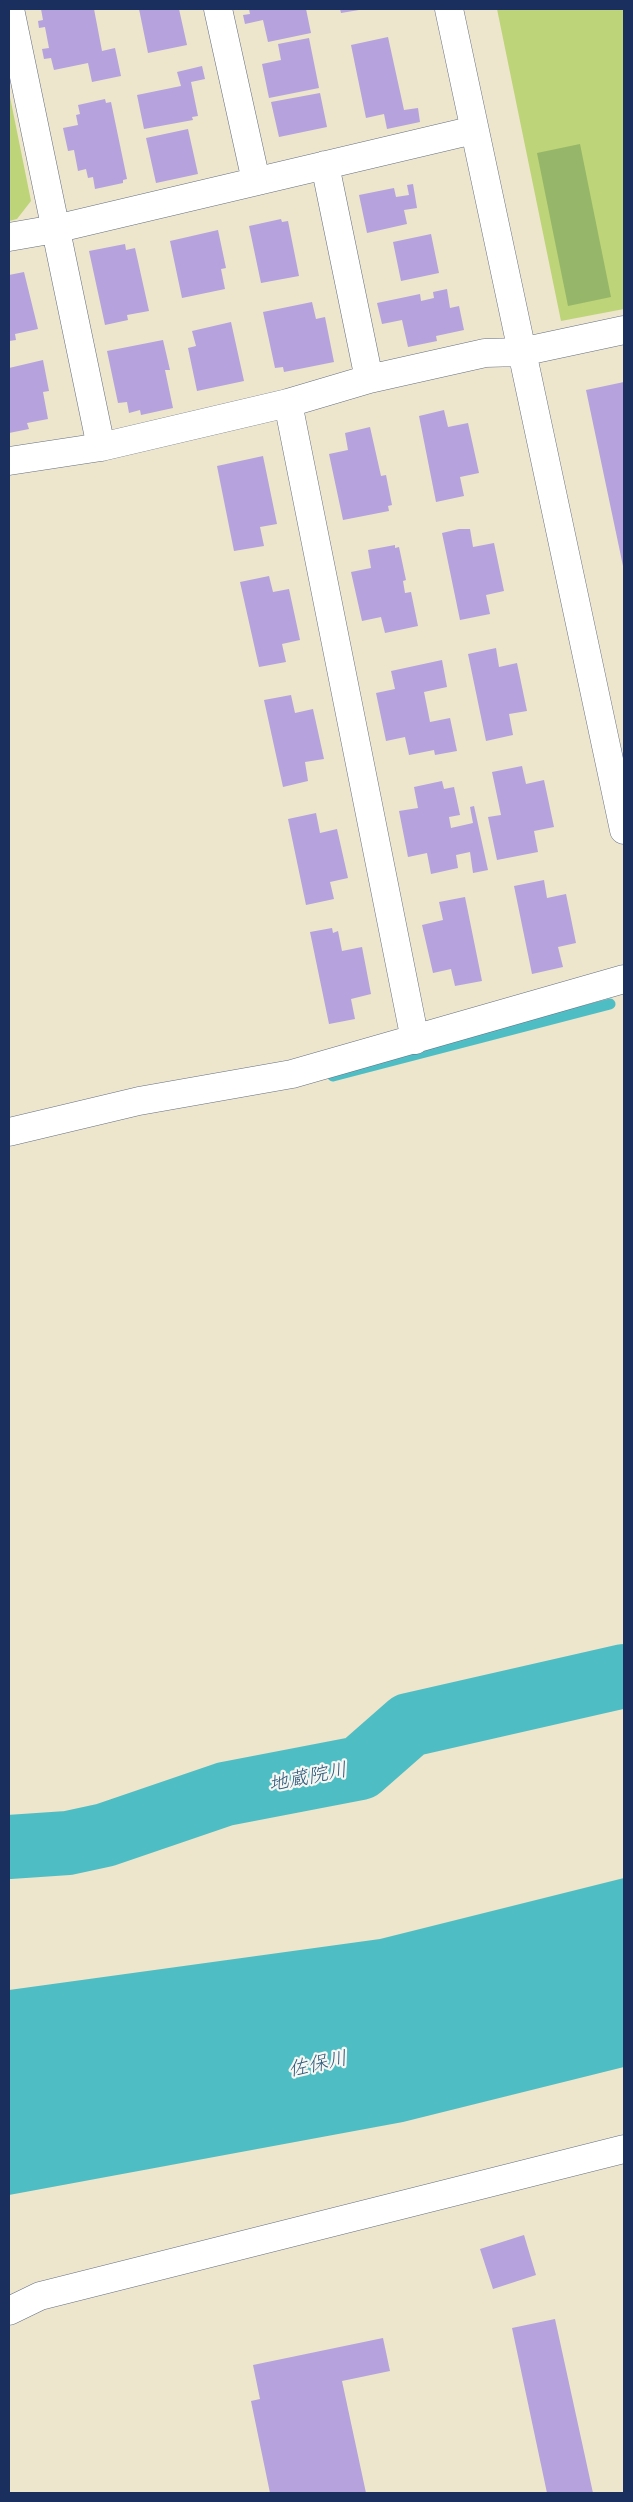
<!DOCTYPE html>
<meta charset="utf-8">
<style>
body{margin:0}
#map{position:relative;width:633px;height:2502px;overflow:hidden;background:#ede6cc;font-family:Itim,sans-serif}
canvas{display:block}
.frame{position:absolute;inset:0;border:10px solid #1b2f5e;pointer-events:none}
</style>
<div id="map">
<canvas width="633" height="2502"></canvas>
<div class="frame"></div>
</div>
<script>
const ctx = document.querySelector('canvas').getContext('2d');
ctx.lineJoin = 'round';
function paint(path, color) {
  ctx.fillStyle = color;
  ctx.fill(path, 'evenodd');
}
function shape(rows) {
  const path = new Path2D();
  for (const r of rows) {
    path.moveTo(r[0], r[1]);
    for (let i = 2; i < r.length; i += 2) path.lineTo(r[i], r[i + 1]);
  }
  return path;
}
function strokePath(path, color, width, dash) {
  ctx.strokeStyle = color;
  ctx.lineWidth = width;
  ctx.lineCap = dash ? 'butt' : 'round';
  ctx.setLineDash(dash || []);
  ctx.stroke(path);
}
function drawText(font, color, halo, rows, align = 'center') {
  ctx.font = font + ' Itim,"Klee One",sans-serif';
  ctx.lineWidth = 4.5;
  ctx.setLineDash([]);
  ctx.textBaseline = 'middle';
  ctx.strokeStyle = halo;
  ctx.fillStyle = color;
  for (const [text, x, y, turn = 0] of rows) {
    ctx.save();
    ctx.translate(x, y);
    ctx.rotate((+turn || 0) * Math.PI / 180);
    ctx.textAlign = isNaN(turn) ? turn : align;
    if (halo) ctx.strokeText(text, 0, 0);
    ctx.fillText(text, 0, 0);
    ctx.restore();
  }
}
paint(shape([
 [497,9,624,9,624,309,561,321],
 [9,92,31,201,17,219,9,221]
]), '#bdd479');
paint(shape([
 [580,144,611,297,568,306,537,153]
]), '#96b669');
paint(shape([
 [624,1878,624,2067,403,2122,9,2195,9,1990,380,1939]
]), '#4fbec4');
strokePath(shape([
 [333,1076,610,1004]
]), '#4fbec4', 11);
strokePath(shape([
 [9,1847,68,1843,105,1835,225,1794,360,1768,409,1725,624,1676]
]), '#4fbec4', 64);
paint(shape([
 [41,9,94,9,102,51,115,48,121,76,92,82,88,63,54,70,51,58,44,59,42,49,49,48,45,27,39,28,38,21,43,20],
 [139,9,179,9,187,45,148,53],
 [249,9,306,9,311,33,268,42,263,20,245,24,243,15,250,14],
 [340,9,359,9,359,10,341,13],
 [388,37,404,110,418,108,420,122,387,129,384,114,366,118,351,45],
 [309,38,319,88,269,98,262,64,281,60,278,44],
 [202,66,205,79,191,82,198,116,192,117,193,120,144,129,137,95,181,86,177,72],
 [320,93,327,127,279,137,271,102],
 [105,99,106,103,111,102,127,179,123,180,123,183,95,189,93,177,88,178,86,169,78,171,74,150,68,151,63,128,78,125,76,115,80,114,78,105],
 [188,129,198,174,156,183,146,138],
 [413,184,417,208,404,210,407,224,367,233,359,195,394,188,396,197,409,195,407,185],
 [281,219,282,222,288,221,299,276,261,283,249,226],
 [218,230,226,268,221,269,225,289,182,298,170,241],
 [431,234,439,273,401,281,393,242],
 [125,244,126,250,135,248,149,311,127,315,128,320,105,325,89,251],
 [24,272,38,329,15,334,16,340,9,341,9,275],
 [447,289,450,308,459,306,464,330,436,336,437,341,408,347,402,320,382,324,377,303,420,294,421,301,434,298,433,292],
 [312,302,316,319,325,317,334,362,284,372,283,367,275,368,263,312],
 [231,322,244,381,197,391,188,348,196,346,192,331],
 [163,340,170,370,165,370,173,408,141,415,140,410,129,413,127,402,118,403,107,351],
 [43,360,49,391,43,392,48,419,27,423,29,429,9,433,9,368],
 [624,382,624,566,623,566,586,390],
 [444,410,448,427,468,423,479,473,460,477,464,496,436,502,419,416],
 [370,427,381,476,386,475,392,505,388,506,389,511,343,520,329,454,348,450,345,433],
 [263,456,277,524,260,527,264,546,234,551,217,466],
 [459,529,470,529,473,547,494,543,504,591,486,595,490,614,460,620,442,533],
 [395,545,395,548,399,547,406,580,403,581,405,593,411,592,418,626,385,633,381,617,362,621,351,572,371,568,368,550],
 [269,576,273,592,289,589,300,640,282,644,286,662,259,667,240,582],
 [496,648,499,667,517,663,527,711,509,714,513,735,486,741,468,654],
 [442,660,447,687,424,692,430,722,450,718,457,751,435,755,434,750,409,755,405,737,386,741,376,693,395,689,391,671],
 [291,695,295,713,313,709,324,759,305,762,308,781,283,787,264,700],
 [522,766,526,784,544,780,554,827,534,831,538,852,497,860,488,817,501,815,492,772],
 [442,781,444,789,454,787,460,815,449,817,451,828,473,823,470,807,474,806,488,870,473,873,470,852,456,855,458,868,431,874,427,853,408,857,399,811,418,808,414,787],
 [316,813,320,833,337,829,348,878,330,882,334,899,306,905,288,819],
 [544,880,547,898,566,894,576,943,558,947,563,967,532,974,514,886],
 [465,897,482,981,455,986,451,969,433,973,422,925,443,920,439,902],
 [332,928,333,933,338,931,342,951,362,947,371,994,351,999,355,1019,329,1024,310,932],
 [524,2235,536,2275,493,2289,480,2249],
 [555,2319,593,2493,547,2493,512,2328],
 [383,2338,390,2371,342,2381,366,2493,270,2493,251,2401,260,2399,253,2365]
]), '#b6a2dd');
const minor = shape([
 [10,9,101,447],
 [218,9,256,181],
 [449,9,624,830],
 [325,165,369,379],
 [9,237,55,229,474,130],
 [288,403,415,1040],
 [9,461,101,447,288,403,369,379,485,353,521,352,624,330],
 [9,1132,139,1101,292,1074,624,979],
 [9,2311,40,2296,624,2149]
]);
strokePath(minor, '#646f84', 29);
strokePath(minor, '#fff', 28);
drawText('italic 20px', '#2b5a7d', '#f6f6f2', [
 ["地蔵院川",308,1778,-11],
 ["佐保川",318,2065,-12]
]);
</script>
